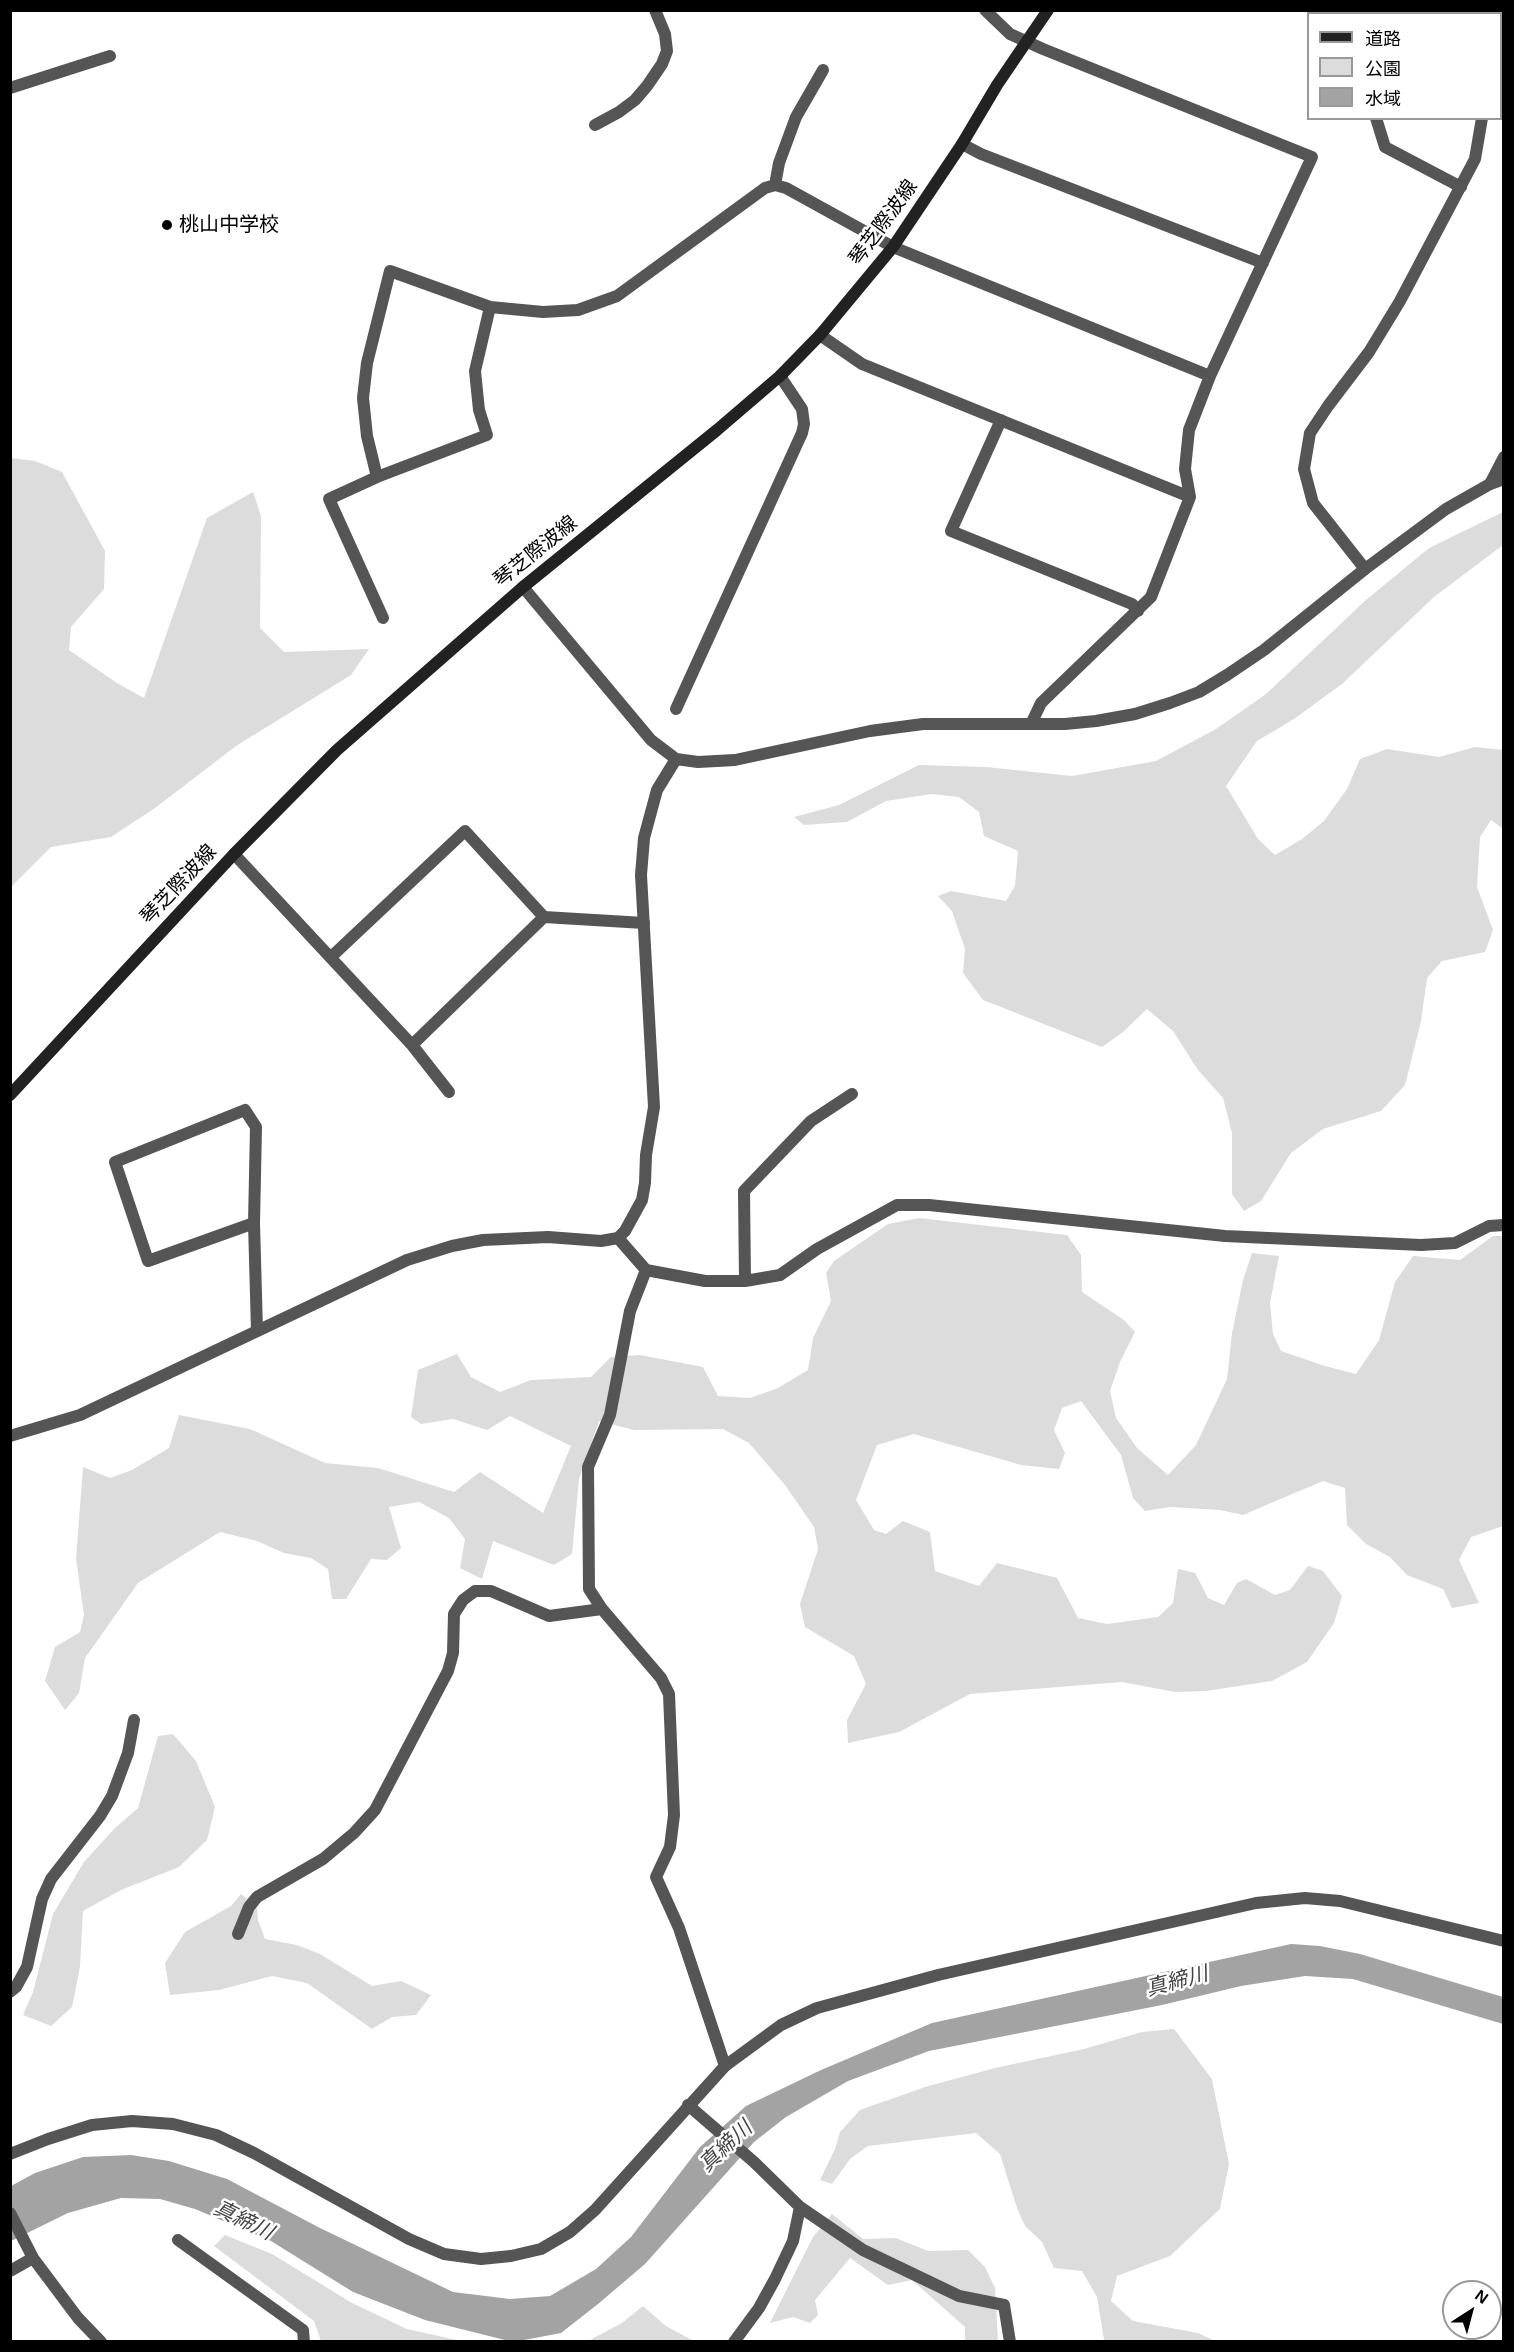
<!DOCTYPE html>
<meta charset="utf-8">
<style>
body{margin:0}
#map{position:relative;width:1514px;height:2352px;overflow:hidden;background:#fff;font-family:Helvetica,"Noto Sans JP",sans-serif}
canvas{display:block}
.frame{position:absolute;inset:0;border:12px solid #000;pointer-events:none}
.legend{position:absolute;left:1307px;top:12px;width:195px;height:108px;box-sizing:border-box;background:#fff;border:2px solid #999;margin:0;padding:8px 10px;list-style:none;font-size:18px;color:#000}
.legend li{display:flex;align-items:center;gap:12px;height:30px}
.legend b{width:30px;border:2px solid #999}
.north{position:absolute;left:1442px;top:2280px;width:60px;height:60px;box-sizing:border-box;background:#fff;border:2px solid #999;border-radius:50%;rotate:36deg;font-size:16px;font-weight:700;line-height:24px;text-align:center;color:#000}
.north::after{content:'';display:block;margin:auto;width:21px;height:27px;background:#000;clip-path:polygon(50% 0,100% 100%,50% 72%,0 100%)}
</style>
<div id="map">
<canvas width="1514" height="2352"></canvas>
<div class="frame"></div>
<ul class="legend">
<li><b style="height:8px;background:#222"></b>道路</li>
<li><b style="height:16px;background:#dcdcdc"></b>公園</li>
<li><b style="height:16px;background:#a3a3a3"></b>水域</li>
</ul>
<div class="north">N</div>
</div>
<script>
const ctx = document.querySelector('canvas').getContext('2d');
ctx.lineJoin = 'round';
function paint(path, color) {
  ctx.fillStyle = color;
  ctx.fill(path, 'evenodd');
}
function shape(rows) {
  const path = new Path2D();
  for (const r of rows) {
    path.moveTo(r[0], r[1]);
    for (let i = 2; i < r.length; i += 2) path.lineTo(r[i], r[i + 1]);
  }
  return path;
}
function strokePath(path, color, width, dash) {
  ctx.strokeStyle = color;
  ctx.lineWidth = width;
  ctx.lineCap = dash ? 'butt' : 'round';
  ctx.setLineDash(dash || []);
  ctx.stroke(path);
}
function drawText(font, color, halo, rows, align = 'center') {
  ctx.font = font + ' Helvetica,"Noto Sans JP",sans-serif';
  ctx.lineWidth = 5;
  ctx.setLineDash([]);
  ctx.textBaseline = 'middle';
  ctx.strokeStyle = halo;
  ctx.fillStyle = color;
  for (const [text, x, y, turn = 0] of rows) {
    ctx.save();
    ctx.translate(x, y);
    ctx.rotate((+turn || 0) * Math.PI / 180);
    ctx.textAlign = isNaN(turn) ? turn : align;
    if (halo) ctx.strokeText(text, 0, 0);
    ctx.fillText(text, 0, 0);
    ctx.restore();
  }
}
paint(shape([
 [11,458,35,461,62,472,105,551,104,589,71,627,69,650,117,683,144,698,207,518,253,492,261,516,260,628,284,652,369,649,351,675,236,746,155,808,111,837,51,847,11,887],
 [1503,512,1503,545,1434,597,1342,684,1294,719,1257,741,1226,786,1258,839,1275,855,1302,839,1324,821,1347,789,1360,759,1387,749,1439,757,1475,747,1503,750,1503,829,1491,820,1480,837,1477,887,1493,930,1485,952,1442,961,1427,978,1421,1021,1405,1085,1381,1111,1323,1129,1291,1153,1261,1201,1244,1211,1232,1194,1232,1133,1223,1098,1198,1070,1173,1031,1147,1009,1123,1032,1102,1047,983,1000,963,973,965,949,952,911,938,896,951,891,1006,901,1015,886,1018,851,984,836,979,812,959,797,932,794,886,801,847,822,804,825,794,817,839,805,919,765,986,767,1072,776,1156,761,1216,729,1266,694,1366,600,1429,548],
 [919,1218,1067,1235,1081,1255,1082,1292,1124,1320,1135,1332,1120,1362,1110,1391,1116,1418,1137,1448,1168,1475,1196,1445,1227,1379,1232,1333,1243,1280,1252,1253,1279,1256,1270,1303,1273,1334,1281,1351,1325,1366,1356,1374,1379,1340,1395,1282,1413,1256,1460,1260,1493,1236,1503,1236,1503,1526,1471,1537,1459,1560,1479,1603,1452,1608,1443,1589,1407,1575,1390,1557,1366,1544,1347,1525,1345,1488,1323,1481,1243,1515,1220,1510,1170,1507,1145,1511,1133,1498,1121,1455,1081,1401,1062,1408,1054,1430,1065,1453,1059,1469,1021,1465,914,1434,877,1445,856,1500,874,1530,886,1534,903,1521,930,1532,935,1571,979,1586,997,1563,1057,1578,1078,1618,1107,1624,1158,1617,1173,1603,1178,1569,1195,1573,1208,1598,1224,1605,1237,1583,1246,1579,1275,1595,1290,1590,1308,1566,1323,1571,1342,1596,1334,1623,1307,1662,1272,1681,1206,1691,1175,1692,1122,1682,970,1694,899,1732,848,1743,847,1720,866,1684,854,1656,805,1627,800,1604,818,1549,814,1527,785,1485,749,1443,723,1429,634,1430,599,1421,579,1479,572,1554,554,1565,493,1541,482,1579,460,1568,465,1539,449,1518,419,1502,389,1507,401,1548,387,1560,371,1559,346,1599,332,1599,328,1569,311,1558,284,1553,257,1541,220,1532,138,1583,85,1658,79,1693,65,1710,45,1681,55,1647,80,1632,84,1615,76,1559,83,1467,110,1478,132,1470,169,1448,179,1415,250,1429,325,1463,378,1468,454,1492,480,1472,543,1513,571,1446,510,1416,487,1430,453,1419,421,1424,411,1417,418,1370,457,1354,471,1377,500,1392,531,1380,591,1377,611,1357,640,1355,703,1367,718,1396,750,1398,778,1388,808,1370,813,1338,831,1301,826,1273,834,1261,888,1224],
 [173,1734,196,1761,215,1807,207,1840,179,1867,121,1890,83,1911,80,1967,72,2007,51,2026,23,2015,33,1992,53,1914,84,1862,114,1829,138,1808,158,1736],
 [241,1894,257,1907,258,1920,265,1939,297,1945,320,1954,372,1986,401,1981,431,1995,416,2015,392,2017,372,2029,307,1983,272,1976,219,1990,170,1995,165,1963,185,1932,231,1906],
 [1174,2029,1212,2079,1229,2164,1220,2209,1170,2256,1117,2276,1111,2301,1133,2321,1198,2333,1215,2341,1099,2341,1104,2340,1097,2297,1082,2271,1054,2268,1042,2242,1025,2226,1017,2208,1000,2154,976,2133,868,2146,850,2159,832,2184,820,2180,835,2149,840,2132,860,2110,925,2087,995,2068,1084,2049,1142,2032],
 [832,2214,863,2239,896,2238,928,2251,968,2250,985,2267,995,2288,998,2341,965,2341,965,2327,912,2280,888,2285,850,2258,815,2300,818,2315,810,2323,793,2317,770,2323,813,2237],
 [225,2235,272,2254,352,2303,407,2329,461,2341,321,2341,314,2321,214,2246],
 [643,2306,666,2326,694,2341,588,2341,622,2323]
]), '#dcdcdc');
paint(shape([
 [1291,1944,1320,1946,1360,1954,1503,1997,1503,2024,1353,1979,1305,1976,1241,1986,1162,2005,929,2051,848,2081,786,2117,754,2142,645,2264,598,2304,561,2333,519,2341,509,2341,425,2320,353,2292,271,2241,195,2209,160,2199,121,2198,68,2213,11,2241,11,2186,35,2173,83,2157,131,2155,169,2161,227,2179,320,2228,453,2292,510,2299,550,2296,596,2269,631,2237,700,2147,746,2106,821,2070,932,2023]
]), '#a3a3a3');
strokePath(shape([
 [985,10,1010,34,1043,49,1312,157,1210,376,1189,430,1185,469,1190,497,1151,597,1041,703,1031,724],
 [1459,10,1460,14],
 [10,88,110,56],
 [1376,118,1385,147,1461,187],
 [595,125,619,112,635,100,647,86,662,64,667,51,665,34,655,10],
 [962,144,981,154,1263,263],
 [775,185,779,163,796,117,823,70],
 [490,307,543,312,578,310,617,296,765,188,775,185,786,188,893,247,1210,376],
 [820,335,862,364,1190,497],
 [1001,420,951,531,1132,604,1138,611],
 [377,477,367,436,363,398,367,363,390,271,490,307,475,371,479,410,487,435,377,477,329,499,383,618],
 [1490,484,1504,457],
 [1365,569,1313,503,1304,469,1310,433,1328,406,1369,352,1400,301,1475,159,1482,118],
 [234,854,412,1045,449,1092],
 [331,957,465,831,544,917,644,923],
 [412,1045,544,917],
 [254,1223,148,1261,115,1162,245,1110,256,1127,254,1223,257,1331],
 [618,1238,646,1270,705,1281,745,1281,780,1275,817,1249,897,1205,929,1205,1225,1236,1421,1245,1455,1243,1489,1226,1504,1225],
 [646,1270,630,1311,610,1415,588,1467,589,1589,602,1609,661,1678,669,1694,674,1815,670,1847,656,1877,679,1928,725,2066],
 [745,1281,744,1191,811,1121,852,1094],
 [238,1934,249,1907,257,1897,323,1859,354,1833,375,1810,448,1671,453,1653,454,1614,463,1600,475,1591,491,1591,549,1616,602,1609],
 [10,1992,16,1987,27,1967,42,1899,51,1879,100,1816,112,1796,128,1753,134,1720],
 [688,2105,754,2162,800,2207,863,2250,959,2296,1004,2305,1010,2342],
 [10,2213,33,2258,78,2318,101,2342],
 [178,2240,303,2330,304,2342],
 [10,2271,33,2258],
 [734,2342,759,2308,775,2279,793,2241,800,2207]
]), '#555', 12);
strokePath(shape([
 [523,587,651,740,676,759,698,762,735,760,870,731,923,724,1065,724,1096,721,1135,714,1170,703,1199,692,1227,675,1264,650,1365,569,1446,509,1490,484,1504,479],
 [676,709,802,433,804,424,802,409,780,376],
 [10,1436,80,1415,407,1260,452,1246,483,1240,548,1237,601,1241,618,1238,625,1231,642,1200,645,1183,646,1155,654,1107,641,875,644,838,657,790,676,759],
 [10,2154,48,2139,92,2125,132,2121,173,2124,216,2135,254,2153,409,2239,444,2254,481,2259,511,2256,541,2249,570,2232,595,2210,725,2066,781,2025,817,2008,938,1975,1256,1903,1305,1898,1340,1901,1504,1941]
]), '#555', 12);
strokePath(shape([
 [10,1095,234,854,337,750,523,587,717,430,780,376,820,335,893,247,962,144,997,85,1048,10]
]), '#222', 12);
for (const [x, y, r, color] of [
 [167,225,6,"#000"]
]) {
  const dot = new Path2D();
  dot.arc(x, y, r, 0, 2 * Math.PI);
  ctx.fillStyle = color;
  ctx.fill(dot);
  strokePath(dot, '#fff', 2);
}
drawText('20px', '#000', '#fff', [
 ["琴芝際波線",884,223,-54],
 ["琴芝際波線",536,552,-39],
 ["琴芝際波線",179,885,-47]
]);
drawText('20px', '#000', '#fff', [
 ["桃山中学校",179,225]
], 'left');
drawText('italic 21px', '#444', '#fff', [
 ["真締川",1177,1982,-15],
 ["真締川",726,2147,-43],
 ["真締川",243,2221,26]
]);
</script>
